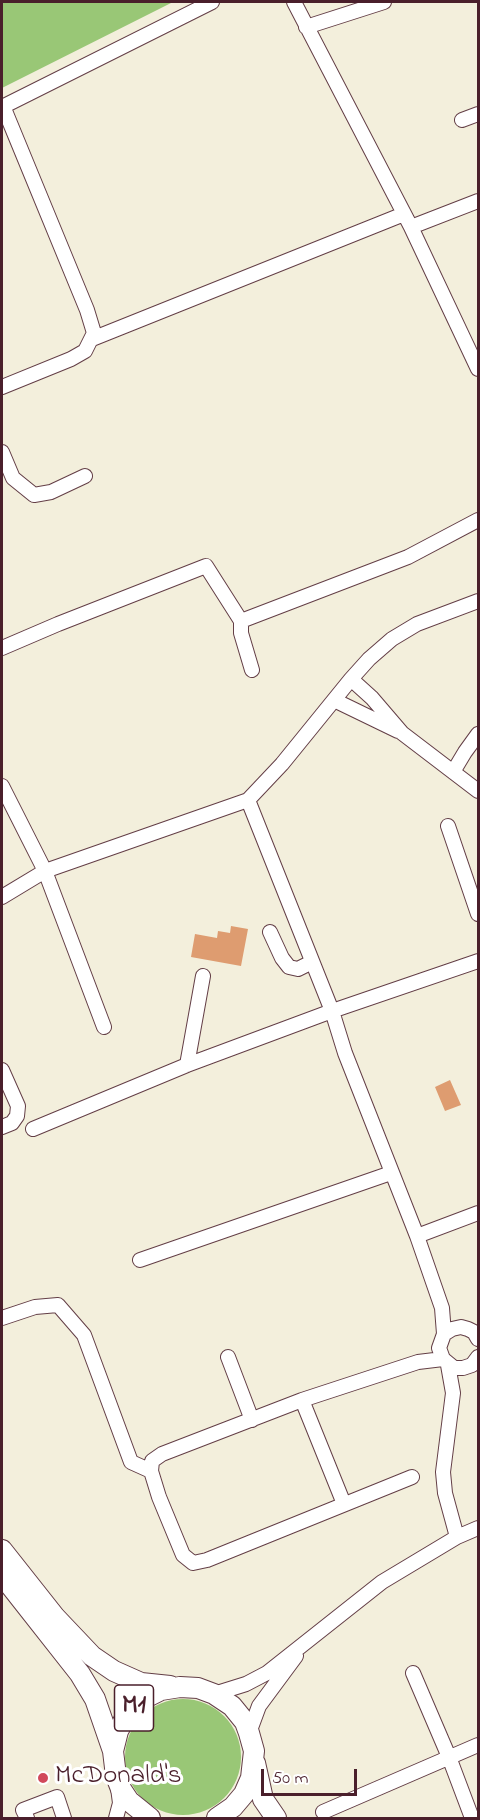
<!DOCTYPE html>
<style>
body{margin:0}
#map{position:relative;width:480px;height:1820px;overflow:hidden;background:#f3efdc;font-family:"Indie Flower",sans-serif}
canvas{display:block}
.frame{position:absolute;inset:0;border:3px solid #4a1f2b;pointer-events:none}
.scale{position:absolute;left:261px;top:1769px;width:96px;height:27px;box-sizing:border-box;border:3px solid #4a1f2b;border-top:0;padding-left:8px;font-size:18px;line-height:21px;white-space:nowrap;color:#4a1f2b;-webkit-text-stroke:4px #fff;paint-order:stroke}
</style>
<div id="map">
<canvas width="480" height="1820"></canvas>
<div class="frame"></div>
<div class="scale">50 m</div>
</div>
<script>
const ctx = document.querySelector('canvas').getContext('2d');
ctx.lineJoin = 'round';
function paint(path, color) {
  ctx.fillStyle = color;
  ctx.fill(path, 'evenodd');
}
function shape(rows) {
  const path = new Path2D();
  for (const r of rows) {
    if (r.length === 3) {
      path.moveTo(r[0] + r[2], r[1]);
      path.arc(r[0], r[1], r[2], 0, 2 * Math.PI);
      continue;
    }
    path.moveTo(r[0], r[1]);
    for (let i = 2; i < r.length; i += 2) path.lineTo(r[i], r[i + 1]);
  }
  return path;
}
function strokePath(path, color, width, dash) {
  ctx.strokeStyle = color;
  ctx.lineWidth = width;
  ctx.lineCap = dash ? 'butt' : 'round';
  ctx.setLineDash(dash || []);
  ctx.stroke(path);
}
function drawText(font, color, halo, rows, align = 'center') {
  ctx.font = font + ' "Indie Flower",sans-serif';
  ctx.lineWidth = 6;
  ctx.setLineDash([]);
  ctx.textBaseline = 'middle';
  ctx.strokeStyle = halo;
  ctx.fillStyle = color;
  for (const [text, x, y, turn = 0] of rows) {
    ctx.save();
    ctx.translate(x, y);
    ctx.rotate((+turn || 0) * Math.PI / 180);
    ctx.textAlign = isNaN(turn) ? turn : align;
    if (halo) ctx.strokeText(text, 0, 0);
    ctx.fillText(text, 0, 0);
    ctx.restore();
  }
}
paint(shape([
 [2,2,173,2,2,88],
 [183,1757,58]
]), '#99c776');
paint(shape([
 [231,926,248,929,241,966,191,957,195,934,217,938,218,931,230,933],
 [450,1080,461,1105,445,1111,435,1087]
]), '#de9c70');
const minor = shape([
 [294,2,411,227,478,369],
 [306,27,384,2],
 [2,107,212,2],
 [462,120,478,114],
 [411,227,478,201],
 [92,339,404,214],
 [2,387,71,359,85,351,94,333,87,310,3,106],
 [2,452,13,478,34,495,51,492,85,476],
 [241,621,408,557,478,520],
 [2,648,58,624,206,566,241,621,241,633,252,670],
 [351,679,372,698,402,733,478,791],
 [334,700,398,731],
 [453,772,465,752,478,734],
 [2,786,45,871,104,1027],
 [248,800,332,1011,345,1053,417,1236,442,1308,444,1334],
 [448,826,478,914],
 [2,897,45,871,248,800,282,764,351,679,369,659,392,639,417,624,478,601],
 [270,932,282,958,289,967,298,969,312,962],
 [187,1065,203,976],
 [2,1070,18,1106,17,1116,12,1123,2,1127],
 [33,1129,187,1065,332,1011,478,961],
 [417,1236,478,1213],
 [140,1260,391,1173],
 [2,1318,35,1307,58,1305,84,1335,131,1462,151,1471],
 [478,1339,474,1332,468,1329,461,1327,452,1329,444,1334,439,1348,443,1359,454,1368,463,1368,472,1365,478,1357],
 [228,1357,252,1420],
 [448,1365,453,1393,443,1472,445,1493,457,1537],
 [302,1400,344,1504],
 [412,1477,207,1560,193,1563,183,1555,159,1497,151,1471,152,1461,162,1454,302,1400,418,1362,443,1359],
 [413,1673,449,1757,472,1818],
 [214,1694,246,1684,267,1673,382,1582,457,1537,478,1528],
 [249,1733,259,1706,296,1656],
 [323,1812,478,1745],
 [27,1818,23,1810,57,1797,64,1818],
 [116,1818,120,1803,118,1788]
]);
const highway = shape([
 [2,1550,55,1617,92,1656,114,1671,141,1683,170,1686],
 [2,1575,80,1674,95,1699,113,1751],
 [255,1763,263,1799,276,1818],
 [150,1818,129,1801,121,1789,116,1776,113,1751,118,1731,128,1713,143,1699,161,1690,180,1687,198,1688,214,1694,232,1706,245,1722,249,1733,254,1751,251,1778,244,1794,233,1807,217,1818]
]);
strokePath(minor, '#633e46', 16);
strokePath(highway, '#633e46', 22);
strokePath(minor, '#fff', 14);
strokePath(highway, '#fff', 20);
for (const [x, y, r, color] of [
 [43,1778,6,"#d1495b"]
]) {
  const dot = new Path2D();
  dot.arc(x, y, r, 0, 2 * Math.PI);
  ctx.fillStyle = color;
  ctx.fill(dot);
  strokePath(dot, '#fff', 2);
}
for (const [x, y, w] of [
 [134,1708,39]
]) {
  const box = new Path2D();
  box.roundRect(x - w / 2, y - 23, w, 46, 4.5);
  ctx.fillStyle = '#fff';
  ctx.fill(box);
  strokePath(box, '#4a1f2b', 1.5);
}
drawText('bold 26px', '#4a1f2b', null, [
 ["M1",134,1708]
]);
drawText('27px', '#4a1f2b', '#fff', [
 ["McDonald's",55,1778]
], 'left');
</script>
